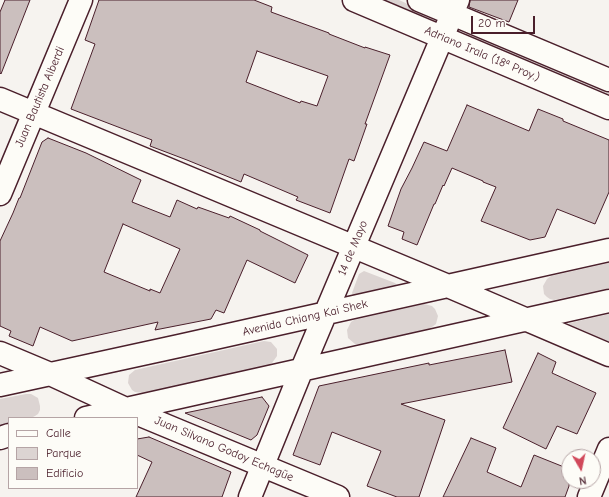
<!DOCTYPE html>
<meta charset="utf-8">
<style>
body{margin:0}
#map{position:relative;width:609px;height:497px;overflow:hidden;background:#f6f3ef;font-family:"Comic Neue",sans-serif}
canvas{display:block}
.legend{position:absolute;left:8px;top:417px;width:130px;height:72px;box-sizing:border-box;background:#fdfcf7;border:1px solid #b5a4a5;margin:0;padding:5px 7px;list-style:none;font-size:12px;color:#4a1f2b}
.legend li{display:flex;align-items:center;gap:8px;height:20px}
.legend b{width:20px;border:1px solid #b5a4a5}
.north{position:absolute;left:561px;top:449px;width:40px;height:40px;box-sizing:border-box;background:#fdfcf7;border:1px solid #b5a4a5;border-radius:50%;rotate:171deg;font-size:11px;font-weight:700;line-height:16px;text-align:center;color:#4a1f2b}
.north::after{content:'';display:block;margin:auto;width:14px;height:18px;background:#d1495b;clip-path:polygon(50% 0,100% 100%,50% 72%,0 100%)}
.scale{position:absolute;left:471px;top:16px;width:64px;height:18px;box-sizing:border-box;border:2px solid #4a1f2b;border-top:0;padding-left:5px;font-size:12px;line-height:14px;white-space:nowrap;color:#4a1f2b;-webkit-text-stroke:3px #fdfcf7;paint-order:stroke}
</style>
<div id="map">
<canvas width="609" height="497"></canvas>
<ul class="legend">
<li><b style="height:5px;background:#fdfcf7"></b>Calle</li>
<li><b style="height:11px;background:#dcd4d2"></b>Parque</li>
<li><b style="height:11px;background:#cbbfbe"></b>Edificio</li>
</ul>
<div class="north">N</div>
<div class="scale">20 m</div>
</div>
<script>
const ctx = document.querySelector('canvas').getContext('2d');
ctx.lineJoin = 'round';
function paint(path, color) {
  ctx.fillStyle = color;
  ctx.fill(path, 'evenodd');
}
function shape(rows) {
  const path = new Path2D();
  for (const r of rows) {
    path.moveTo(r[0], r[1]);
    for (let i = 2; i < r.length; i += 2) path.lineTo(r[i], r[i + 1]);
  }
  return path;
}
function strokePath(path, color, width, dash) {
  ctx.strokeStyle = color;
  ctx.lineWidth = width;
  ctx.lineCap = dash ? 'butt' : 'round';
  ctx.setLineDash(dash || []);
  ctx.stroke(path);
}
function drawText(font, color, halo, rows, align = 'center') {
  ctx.font = font + ' "Comic Neue",sans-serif';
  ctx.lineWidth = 3.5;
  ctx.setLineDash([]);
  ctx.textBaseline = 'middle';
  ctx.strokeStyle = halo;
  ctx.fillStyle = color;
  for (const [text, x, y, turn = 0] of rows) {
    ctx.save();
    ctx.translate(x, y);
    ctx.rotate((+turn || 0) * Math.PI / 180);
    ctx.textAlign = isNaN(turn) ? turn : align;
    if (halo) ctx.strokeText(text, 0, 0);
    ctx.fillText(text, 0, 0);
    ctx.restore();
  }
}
paint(shape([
 [377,0,399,0,421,10,424,14,421,17],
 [468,31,609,89,609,98,466,36,466,32],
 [609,263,609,288,554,300,550,299,547,297,544,294,543,286,547,279,551,276],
 [364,271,395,283,398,286,353,296,352,293,359,274],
 [424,304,432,306,435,309,438,316,436,324,429,329,363,344,355,344,348,338,347,330,351,322,354,320],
 [609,314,609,344,570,327,568,324,570,323],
 [264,341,271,342,277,349,277,356,272,363,269,365,143,393,135,392,132,390,128,383,129,375,135,370],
 [26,394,31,394,38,398,40,406,40,410,38,414,35,416,31,418,9,418,9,423,0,425,0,399]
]), '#dcd4d2');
const building = shape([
 [5,0,30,0,1,74,0,73,0,12,5,0],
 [99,0,254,0,272,7,271,12,329,33,329,34,365,48,365,47,390,55,365,124,367,124,354,161,349,159,330,213,296,200,298,197,244,174,241,182,187,160,150,146,152,140,71,109,95,44,85,40,99,0],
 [257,51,328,76,317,106,301,101,300,103,246,82,257,51],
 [470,0,518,0,509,22,469,7,470,0],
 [467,105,529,131,538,109,563,119,563,121,609,140,609,192,595,224,557,209,545,237,530,240,481,221,496,187,483,182,483,181,452,168,444,186,443,185,435,204,434,204,417,245,402,239,404,232,388,226,401,189,412,168,424,142,447,151,467,105],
 [48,138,86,153,141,180,132,202,170,217,177,200,197,209,198,207,229,218,230,216,260,230,260,231,308,255,295,283,247,260,224,313,216,310,211,319,155,330,158,322,72,341,40,327,33,346,9,336,11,331,0,326,0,241,13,213,19,198,20,198,42,142,48,138],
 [123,224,180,249,160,293,150,289,150,291,104,272,123,224],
 [505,350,512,382,401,404,445,420,419,497,397,497,367,486,381,451,332,432,320,465,293,455,319,386,429,363,429,365,505,350],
 [538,353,556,362,552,373,596,393,577,434,557,426,546,449,503,428,538,353],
 [262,397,269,406,257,435,251,440,185,413,262,397],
 [149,437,231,472,222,497,136,497,152,462,137,455,137,439,149,437],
 [471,438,496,448,487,472,521,487,534,455,569,469,569,486,565,497,443,497,471,438]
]);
paint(building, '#cbbfbe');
strokePath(building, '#4a1f2b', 1);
const minor = shape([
 [354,0,609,108],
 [419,0,609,80],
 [0,99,448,286,609,355],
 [0,194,81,0],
 [0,353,50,374,126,409,338,497],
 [0,385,179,346,609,250],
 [86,418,609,301],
 [0,438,9,435],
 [250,497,302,369,458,0],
 [589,497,609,449]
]);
strokePath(minor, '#4a1f2b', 25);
strokePath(minor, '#fdfcf7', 22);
drawText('12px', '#4a1f2b', '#fdfcf7', [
 ["Adriano Irala (18ª Proy.)",482,54,23],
 ["Juan Bautista Alberdi",40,97,-67],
 ["14 de Mayo",353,248,-67],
 ["Avenida Chiang Kai Shek",305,318,-13],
 ["Juan Silvano Godoy Echagüe",224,449,23]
]);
</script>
